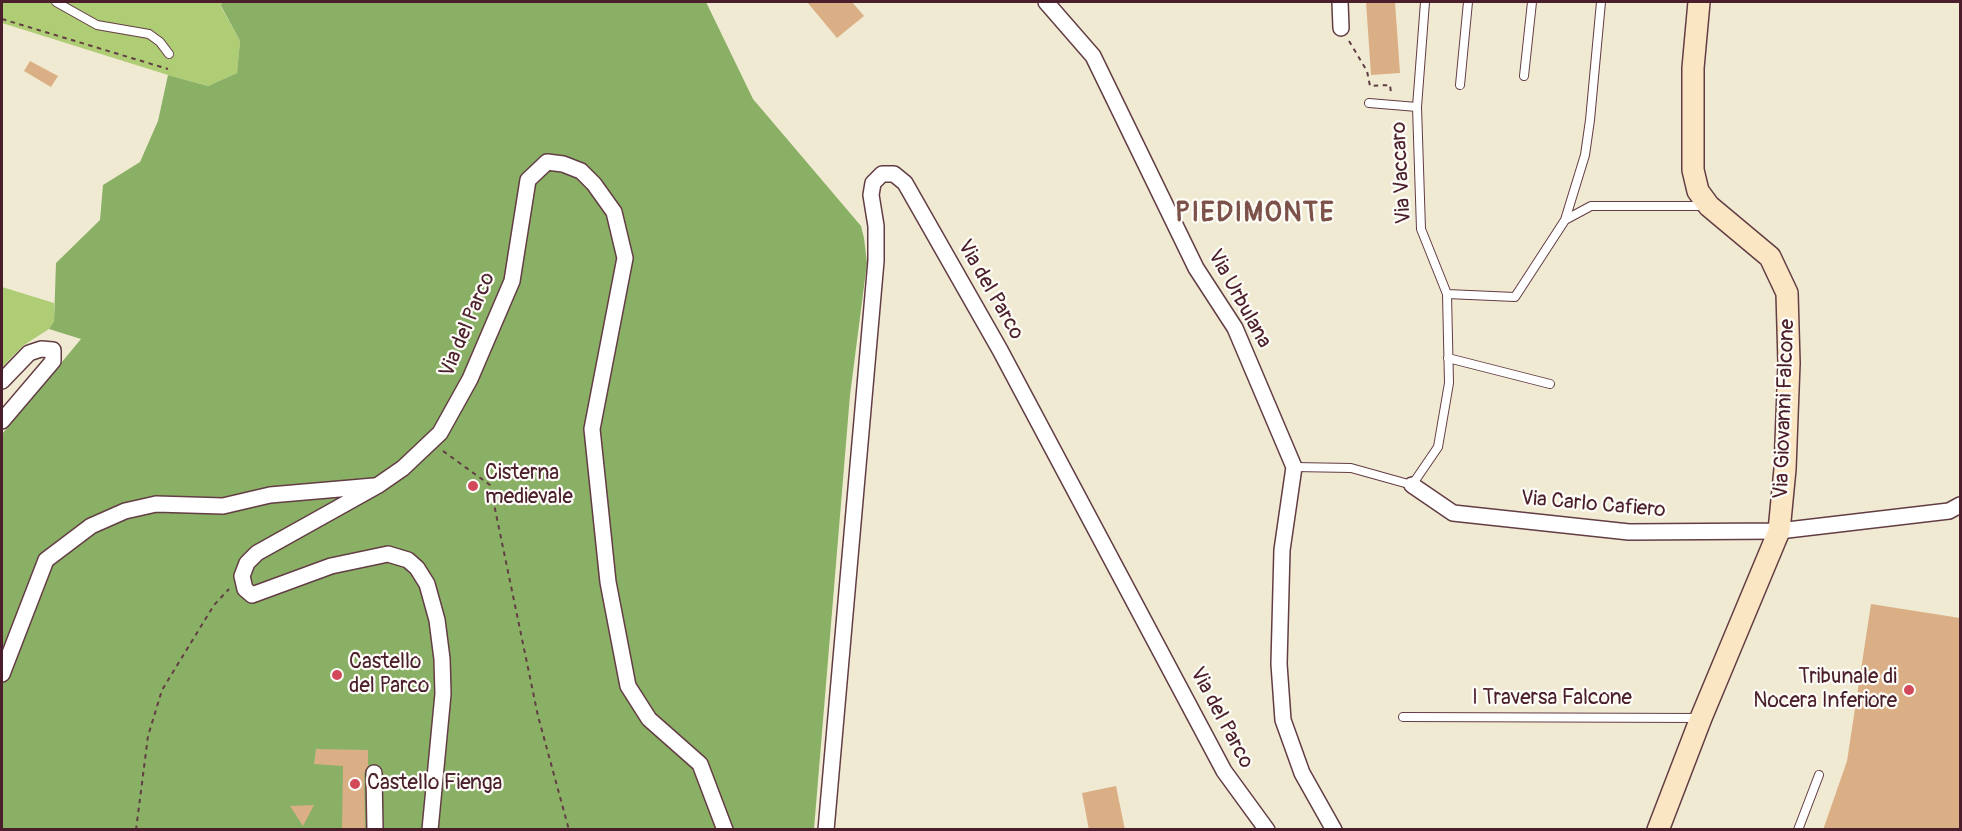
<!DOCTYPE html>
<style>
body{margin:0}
#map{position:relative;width:1962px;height:831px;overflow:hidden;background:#f1ead2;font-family:Pangolin,sans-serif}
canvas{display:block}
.frame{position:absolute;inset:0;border:3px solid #4a1f2b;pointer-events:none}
</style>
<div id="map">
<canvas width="1962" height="831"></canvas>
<div class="frame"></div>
</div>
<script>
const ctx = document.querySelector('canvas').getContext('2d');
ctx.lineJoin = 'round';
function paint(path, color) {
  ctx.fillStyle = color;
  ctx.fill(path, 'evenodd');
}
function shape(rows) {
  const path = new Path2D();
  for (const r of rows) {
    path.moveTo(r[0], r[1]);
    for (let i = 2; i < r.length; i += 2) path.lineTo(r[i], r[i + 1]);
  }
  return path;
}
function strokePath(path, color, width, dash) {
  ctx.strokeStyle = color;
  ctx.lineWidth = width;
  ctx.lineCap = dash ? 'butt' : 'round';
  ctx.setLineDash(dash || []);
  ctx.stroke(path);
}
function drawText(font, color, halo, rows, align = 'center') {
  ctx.font = font + ' Pangolin,sans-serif';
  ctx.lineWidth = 4.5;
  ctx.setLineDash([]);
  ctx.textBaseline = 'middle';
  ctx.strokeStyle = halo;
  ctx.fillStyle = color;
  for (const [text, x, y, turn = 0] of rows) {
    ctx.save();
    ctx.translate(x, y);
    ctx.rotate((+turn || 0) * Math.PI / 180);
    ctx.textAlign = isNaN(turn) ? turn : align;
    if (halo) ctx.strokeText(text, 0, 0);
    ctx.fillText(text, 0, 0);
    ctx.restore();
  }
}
paint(shape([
 [2,2,222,2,221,7,240,41,237,73,208,86,168,75,2,23],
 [2,287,54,303,54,321,49,329,24,345,2,367]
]), '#aecd74');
paint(shape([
 [222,2,706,2,753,99,861,226,864,238,867,263,850,395,814,829,2,829,2,434,81,339,49,329,54,321,56,263,100,220,103,185,140,162,158,121,168,75,208,86,237,73,240,41,221,6]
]), '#8ab066');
paint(shape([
 [807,2,852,2,864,16,837,38],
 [1366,2,1395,2,1400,73,1371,75],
 [30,61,58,76,51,87,24,71],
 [1871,604,1960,618,1960,830,1823,830,1847,761],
 [316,749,368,750,368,766,364,773,365,830,342,830,343,766,314,764],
 [1116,786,1125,830,1089,830,1082,793],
 [314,805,303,826,290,806]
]), '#daaf85');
const service = shape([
 [56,2,97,25,149,34,160,42,169,54],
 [1524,76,1532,2],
 [1460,85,1468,2],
 [1369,103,1417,107,1421,229,1447,294],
 [1417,107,1425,2],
 [1565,220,1585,155,1590,120,1601,2],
 [1448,358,1550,384],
 [1294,467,1351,468,1412,485,1438,447,1449,383,1447,294,1515,297,1565,220,1591,206,1704,206],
 [1403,717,1700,718],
 [1798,830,1819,775]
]);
const minor = shape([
 [1046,2,1093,56,1196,268,1235,328,1294,467,1282,550,1279,664,1283,720,1302,773,1334,830],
 [1340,2,1341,28],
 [2,381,29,353,41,349,53,350,53,361,2,421],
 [1412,485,1453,513,1629,532,1779,531,1949,511,1960,505],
 [2,674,46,560,91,526,125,511,156,504,223,506,270,495,374,486],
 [374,773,375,830],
 [430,830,443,694,442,659,437,620,427,584,417,568,408,560,388,554,331,566,252,595,245,589,242,576,247,563,257,553,377,486,403,468,440,433,470,379,512,281,528,180,547,162,563,164,581,171,594,184,614,212,625,258,592,429,608,582,628,686,649,719,700,764,725,830],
 [826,830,876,261,876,226,871,195,873,183,882,174,894,174,905,183,1000,350,1224,771,1267,830]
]);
const secondary = shape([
 [1658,830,1701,718,1779,531,1785,469,1789,363,1787,293,1770,257,1709,206,1698,191,1693,170,1693,68,1699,2]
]);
strokePath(service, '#633d44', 10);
strokePath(minor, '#633d44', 18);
strokePath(secondary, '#633d44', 24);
strokePath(shape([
 [2,19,168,69],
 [1349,41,1367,71,1370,86,1390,85,1391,93],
 [443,451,490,485,538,716,569,830],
 [136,830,148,736,162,690,214,605,229,589]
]), '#633d44', 2, [4.5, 4.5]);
strokePath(service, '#fff', 8);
strokePath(minor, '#fff', 15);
strokePath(secondary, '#fbe6c4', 21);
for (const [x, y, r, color] of [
 [473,486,6,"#d1495b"],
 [337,675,6,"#d1495b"],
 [1909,690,6,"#d1495b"],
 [355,784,6,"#d1495b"]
]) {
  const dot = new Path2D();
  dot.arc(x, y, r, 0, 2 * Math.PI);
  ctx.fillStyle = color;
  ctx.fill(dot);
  strokePath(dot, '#fdfcf7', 2);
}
drawText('21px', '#4a1f2b', '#fdfcf7', [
 ["Via Vaccaro",1402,173,-93],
 ["Via del Parco",990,290,60],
 ["Via Urbulana",1239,299,61],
 ["Via del Parco",468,325,-67],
 ["Via Giovanni Falcone",1785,409,-88],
 ["Via Carlo Cafiero",1593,505,5],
 ["I Traversa Falcone",1552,699],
 ["Via del Parco",1221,718,62]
]);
drawText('21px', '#4a1f2b', '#fdfcf7', [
 ["Cisterna",485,474],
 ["medievale",485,498],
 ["Castello",349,663],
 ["del Parco",349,687],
 ["Tribunale di",1897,678,"right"],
 ["Nocera Inferiore",1897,702,"right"],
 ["Castello Fienga",367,784]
], 'left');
ctx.letterSpacing = '1.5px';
drawText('bold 27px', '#7c514a', '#fdfcf7', [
 ["PIEDIMONTE",1255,214]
]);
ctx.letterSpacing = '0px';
</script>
